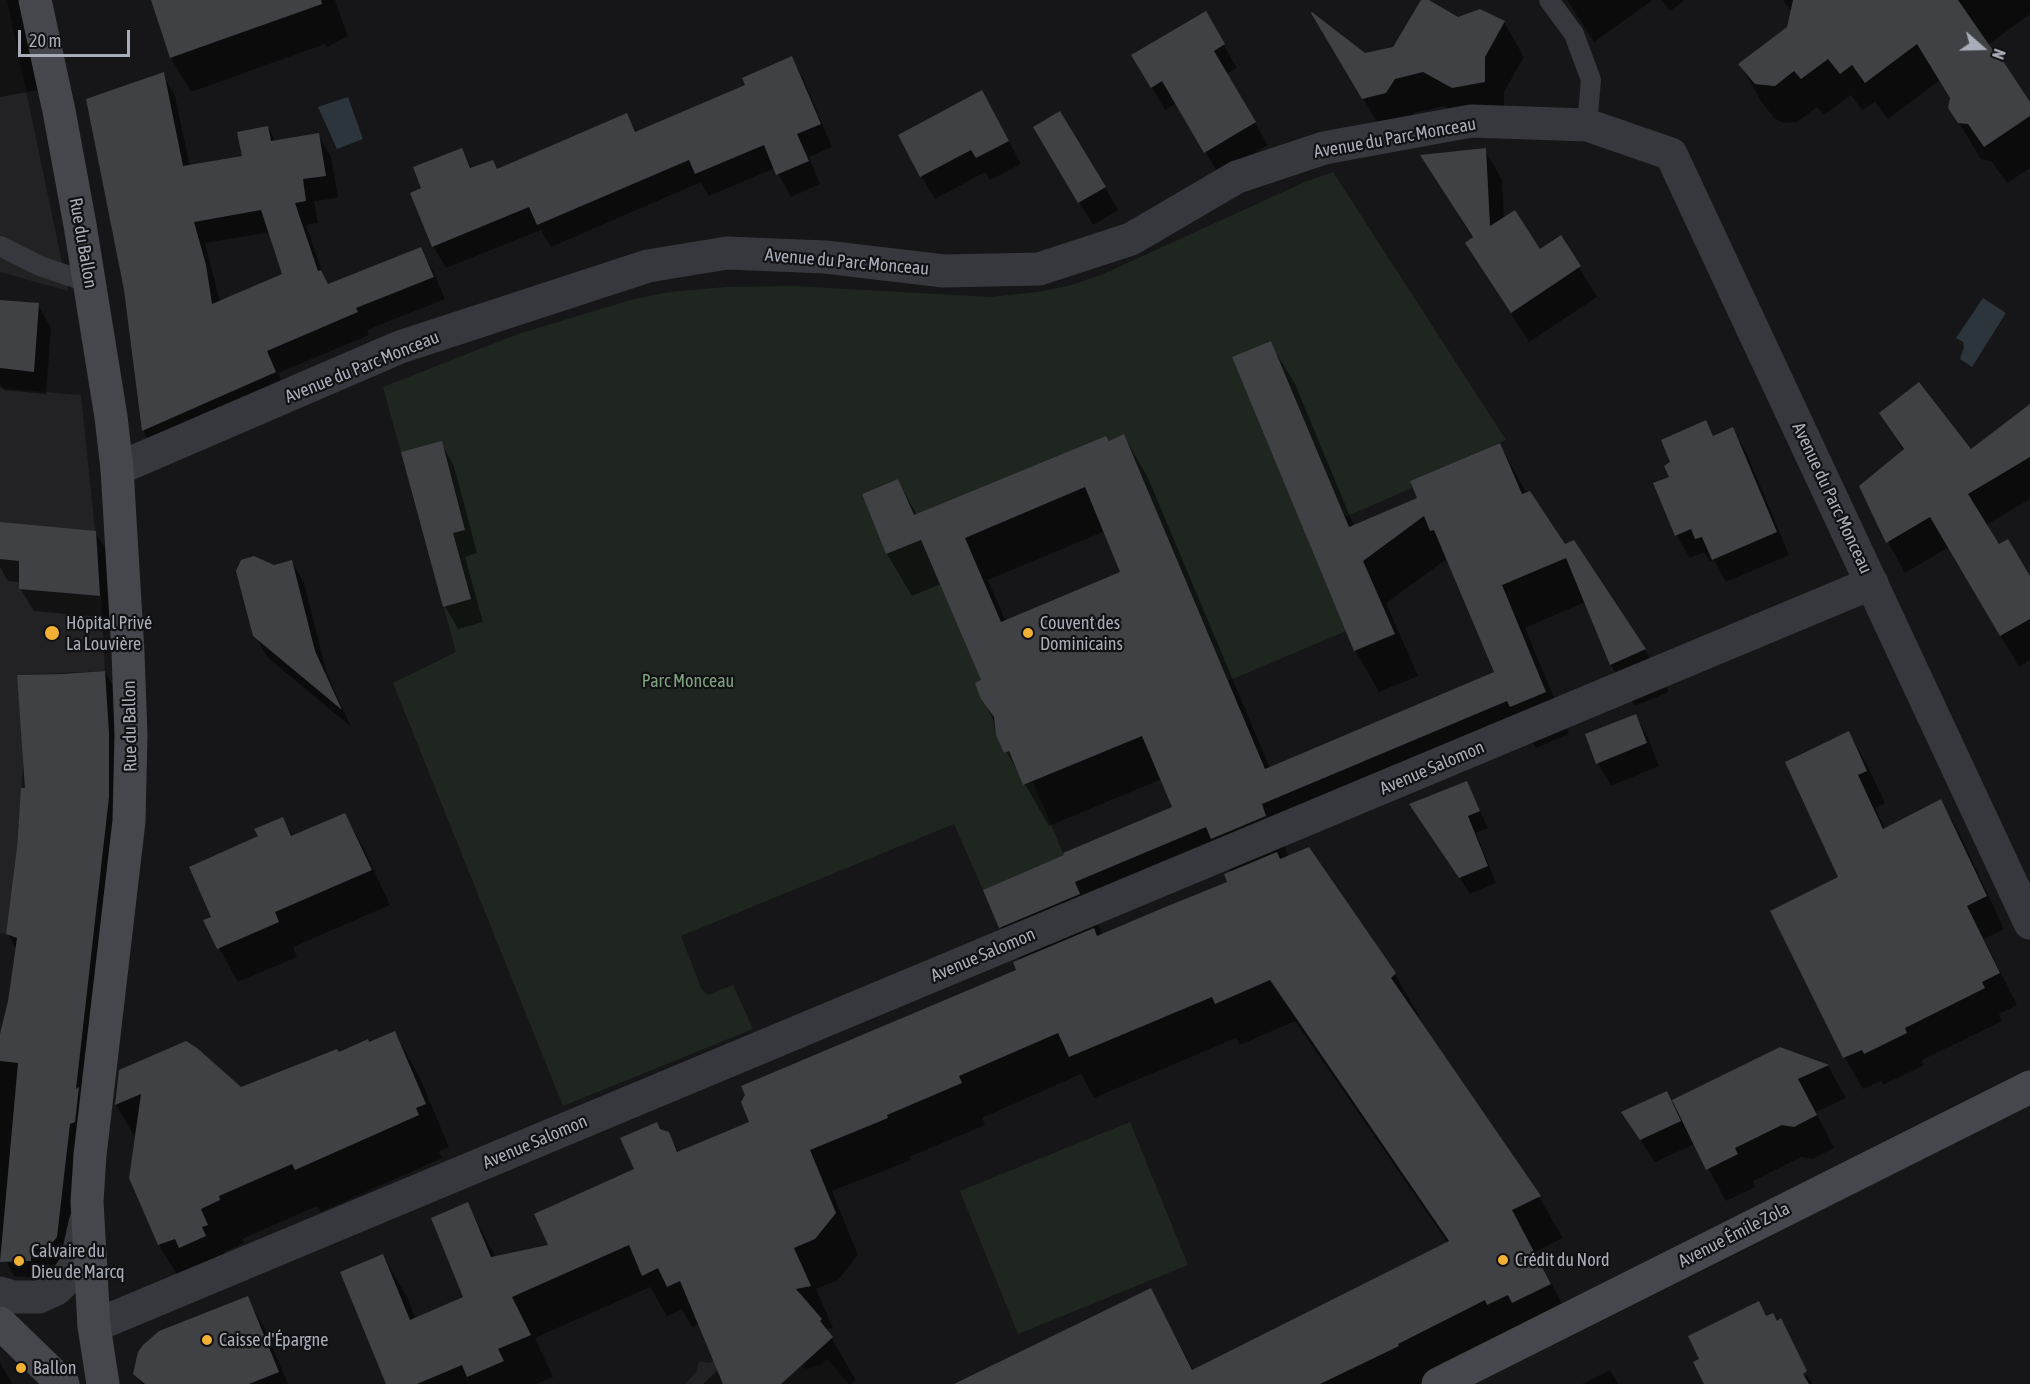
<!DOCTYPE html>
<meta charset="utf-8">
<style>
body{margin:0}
#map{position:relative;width:2030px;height:1384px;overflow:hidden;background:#161618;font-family:"Asap Condensed",sans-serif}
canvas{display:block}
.north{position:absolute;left:1952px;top:18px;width:60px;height:60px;-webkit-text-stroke:4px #111113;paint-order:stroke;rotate:110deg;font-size:16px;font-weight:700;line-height:24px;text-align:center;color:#a8adb8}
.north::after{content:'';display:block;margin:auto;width:21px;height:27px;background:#a8adb8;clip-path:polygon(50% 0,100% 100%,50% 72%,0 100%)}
.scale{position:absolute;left:18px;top:30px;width:112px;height:27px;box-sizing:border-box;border:3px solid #a8adb8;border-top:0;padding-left:8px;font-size:18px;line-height:21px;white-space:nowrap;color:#a8adb8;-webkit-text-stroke:4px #111113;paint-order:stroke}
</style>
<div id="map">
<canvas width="2030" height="1384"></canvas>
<div class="north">N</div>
<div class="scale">20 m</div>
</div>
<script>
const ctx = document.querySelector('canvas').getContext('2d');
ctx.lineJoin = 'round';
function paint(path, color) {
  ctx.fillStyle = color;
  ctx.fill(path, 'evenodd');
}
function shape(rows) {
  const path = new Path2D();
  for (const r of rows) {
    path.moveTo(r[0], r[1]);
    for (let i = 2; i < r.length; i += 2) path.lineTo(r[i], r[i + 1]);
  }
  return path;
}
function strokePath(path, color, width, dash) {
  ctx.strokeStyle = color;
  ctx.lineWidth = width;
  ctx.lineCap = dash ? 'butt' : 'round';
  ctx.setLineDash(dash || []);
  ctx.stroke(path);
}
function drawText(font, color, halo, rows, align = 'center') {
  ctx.font = font + ' "Asap Condensed",sans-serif';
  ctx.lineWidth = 4.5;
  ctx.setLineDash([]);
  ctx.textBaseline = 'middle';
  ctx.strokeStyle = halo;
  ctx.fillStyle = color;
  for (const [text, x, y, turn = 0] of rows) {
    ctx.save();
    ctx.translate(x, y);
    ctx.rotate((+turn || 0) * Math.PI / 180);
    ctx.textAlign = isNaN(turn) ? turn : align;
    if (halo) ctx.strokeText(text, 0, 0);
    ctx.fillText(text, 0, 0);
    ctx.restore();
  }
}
paint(shape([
 [0,0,7,0,68,291,0,272],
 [0,388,81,395,99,568,35,562,25,582,19,581,19,588,101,596,105,671,17,675,24,754,17,847,6,934,0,933],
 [719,1356,748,1384,685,1384,696,1372,699,1361,710,1363],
 [793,1359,806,1369,820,1365,827,1359,849,1384,758,1384]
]), '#222225');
paint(shape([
 [1333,172,1506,440,1410,481,1412,488,1345,517,1271,341,1233,357,1346,631,1228,681,1124,434,1109,441,1106,436,929,509,916,521,898,479,861,494,863,496,886,554,921,540,981,680,982,700,992,712,995,732,1002,748,1004,753,1009,751,1023,785,1033,782,1069,867,1051,861,983,890,954,824,681,936,701,988,707,995,733,985,753,1029,563,1106,393,683,456,652,383,387,518,334,634,299,669,292,726,287,794,286,990,297,1038,292,1072,285,1101,275,1305,182],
 [1130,1122,1188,1265,1018,1334,960,1191]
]), '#1e261f');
paint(shape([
 [348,97,363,139,337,149,318,107],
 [1983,298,2006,313,1972,367,1960,359,1964,347,1963,342,1956,338]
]), '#2c353c');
paint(shape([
 [0,0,24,0,43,89,0,97],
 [158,0,335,0,348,36,327,47,325,44,191,92,171,58,153,2],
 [1423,0,1426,0,1458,19,1504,22,1524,57,1504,92,1504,116,1473,121,1444,106,1414,113,1406,127,1383,132,1333,48,1364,54,1394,48],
 [1567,0,1653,0,1594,42],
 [1662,0,1685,0,1670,11],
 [1783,0,2030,0,2030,14,1988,45,2030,104,2030,168,2007,183,1991,161,1981,159,1950,108,1951,99,1940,80,1888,119,1875,102,1862,110,1851,95,1824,115,1817,107,1797,122,1783,123,1774,118,1761,101,1740,64,1798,21],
 [1205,13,1237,68,1226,74,1268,145,1219,175,1177,103,1165,110,1133,56],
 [792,58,804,81,832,147,809,157,820,184,791,197,775,168,709,196,701,182,551,247,541,230,446,268,433,246,423,189,461,150,472,169,498,170,626,115,637,133,747,86],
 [163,74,175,96,190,167,243,157,268,127,276,142,318,135,331,157,338,198,314,201,318,223,306,225,324,277,329,285,421,249,433,271,445,299,367,330,369,335,278,373,287,394,155,452,143,430],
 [270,232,284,275,220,302,205,243],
 [995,115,1021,164,990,180,985,172,935,199,921,176],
 [1048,150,1105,187,1118,210,1093,225],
 [1485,150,1502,180,1504,218,1540,251,1561,237,1597,297,1529,342,1467,243,1473,239,1423,157],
 [0,302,38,305,51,328,46,394,4,390,0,384],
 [1270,343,1295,384,1354,526,1419,499,1500,445,1527,494,1565,546,1573,542,1645,650,1669,692,1635,706,1611,665,1585,602,1525,628,1569,734,1536,748,1532,742,1285,846,1288,857,1309,848,1395,974,1419,1016,1416,1018,1539,1197,1563,1238,1535,1252,1573,1325,1425,1384,979,1384,1151,1290,1194,1371,1448,1243,1295,1021,1240,1045,1236,1038,1094,1098,1081,1074,982,1118,985,1125,909,1157,911,1160,832,1191,858,1255,838,1280,816,1289,833,1328,826,1329,856,1380,851,1384,703,1384,719,1369,700,1324,692,1327,682,1309,667,1316,650,1287,535,1338,553,1377,536,1384,387,1384,383,1256,407,1297,416,1319,465,1298,467,1204,496,1258,550,1246,636,1170,660,1131,668,1134,679,1153,751,1122,1018,971,1020,961,1000,927,1174,808,1162,779,1049,826,997,735,996,724,982,699,983,681,941,584,912,596,887,554,864,495,898,481,917,515,1124,436,1148,478,1270,768,1496,673,1448,558,1386,603,1418,676,1379,692,1355,650],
 [1105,531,1122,573,1006,622,988,580],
 [1230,869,1232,872,1228,882,1103,935,1098,924],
 [2030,405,2030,499,1986,525,1999,546,2030,579,2030,660,2019,667,1949,547,1905,573,1888,542,1861,486,1904,452,1881,414,1970,451],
 [1706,422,1714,437,1733,429,1746,452,1789,555,1726,582,1714,560,1710,561,1704,552,1690,558,1676,535,1671,477,1672,463],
 [441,443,454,466,477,553,465,557,483,622,458,629,445,606],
 [0,524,95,532,109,555,112,618,34,611,20,588,20,582,8,581,0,567],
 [292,562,304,583,327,674,351,727,267,657,255,635,274,566],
 [105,672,114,688,117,814,66,1253,56,1265,40,1264,39,1278,14,1276,5,1260,5,1256,0,1254,0,1042,10,1002,17,950,8,934,26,790],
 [1635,715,1648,738,1659,766,1611,786,1598,763],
 [1849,733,1867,765,1885,803,1875,808,1885,829,1941,801,1959,833,2004,929,1984,939,2017,1005,1999,1014,2002,1021,1922,1060,1924,1065,1883,1085,1881,1081,1863,1089,1845,1058,1772,912,1840,878],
 [1467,783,1488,828,1476,833,1496,883,1470,894,1411,805],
 [345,815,364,849,390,905,293,947,297,957,238,982,219,948,213,917,283,819,293,837],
 [395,1033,419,1076,449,1147,439,1151,442,1158,321,1212,317,1206,242,1239,244,1243,224,1252,231,1268,184,1287,159,1245,130,1178,136,1139,116,1105,120,1071,240,1088,369,1044],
 [1780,1049,1828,1066,1846,1098,1816,1112,1834,1148,1813,1159,1801,1157,1753,1181,1755,1187,1726,1201,1695,1144,1655,1162,1623,1113,1672,1102],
 [247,1298,265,1329,288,1384,142,1384,134,1372],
 [0,1362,12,1383,11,1384,0,1384],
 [1610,1370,1618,1384,1582,1384],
 [1807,1375,1813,1384,1714,1384,1799,1379]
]), '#0007');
paint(shape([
 [151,0,321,0,322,4,170,58],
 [1421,0,1429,0,1458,17,1480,9,1505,21,1485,57,1485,82,1452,88,1423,72,1395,79,1386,93,1362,99,1311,13,1312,12,1365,53,1393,47],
 [1793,0,1958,0,2001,62,2003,61,2030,102,2030,116,1984,147,1968,124,1958,123,1948,108,1950,98,1917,44,1865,83,1852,65,1840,74,1828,59,1801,79,1794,71,1775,86,1755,84,1738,64,1787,27],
 [1206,11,1225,44,1214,51,1256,122,1204,153,1162,81,1151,88,1131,55],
 [792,56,821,124,797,134,809,161,776,175,764,145,695,174,689,160,537,225,529,207,432,247,410,193,421,188,413,167,462,148,470,168,493,160,497,169,627,113,635,132,745,85,742,78],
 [164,72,183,166,242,156,237,132,268,126,271,141,319,133,326,176,303,179,306,201,295,203,318,271,321,270,328,284,421,247,434,277,356,308,358,312,267,351,276,372,142,431,124,290,86,99],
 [261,210,282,274,212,304,206,265,194,222],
 [982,90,1009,141,976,158,971,150,920,177,898,135],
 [1060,111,1106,187,1078,203,1033,127],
 [1486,148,1490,226,1515,210,1540,249,1561,235,1581,266,1511,313,1465,243,1473,237,1420,155],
 [0,300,39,303,34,372,0,368],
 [1271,341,1349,527,1417,498,1410,481,1500,443,1522,494,1530,491,1565,544,1574,540,1646,649,1610,665,1566,558,1502,585,1546,692,1510,707,1507,701,1262,804,1266,816,1211,839,1206,827,1075,882,1080,894,999,928,983,890,1064,855,1063,853,1172,807,1142,736,1023,785,1009,751,1004,753,996,735,994,717,981,699,975,683,981,680,921,540,886,554,862,494,898,479,914,515,1106,436,1109,441,1124,434,1265,769,1494,672,1434,530,1430,531,1424,516,1363,561,1395,634,1354,651,1232,357],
 [1085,487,1120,572,1001,622,965,538],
 [1919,382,1971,449,2030,404,2030,457,1968,494,1999,544,2008,539,2030,576,2030,619,2000,636,1930,517,1886,543,1859,486,1904,449,1879,413],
 [1706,420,1713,436,1733,427,1777,532,1712,560,1702,537,1695,539,1691,529,1675,536,1653,483,1669,477,1664,466,1670,462,1661,440],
 [442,441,465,530,453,533,471,599,443,607,401,452],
 [0,522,96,531,100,596,19,589,19,561,0,559],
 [254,556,274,565,292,560,315,651,342,710,253,636,236,571,241,560],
 [105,671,109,733,109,797,76,1089,79,1087,75,1122,70,1124,57,1237,47,1249,32,1248,31,1261,0,1262,18,1063,0,1061,0,1034,8,1001,17,938,6,934,17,847,21,788,25,788,17,675,63,674],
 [1636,714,1647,743,1596,764,1585,734],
 [1849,731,1867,771,1858,775,1883,829,1941,799,1987,896,1967,906,2000,973,1982,982,1985,988,1905,1028,1907,1033,1864,1054,1862,1050,1843,1058,1770,911,1838,877,1785,762],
 [1467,781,1480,811,1468,816,1488,866,1459,878,1409,804],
 [345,813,372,870,275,912,279,922,217,949,203,920,211,917,189,867,258,836,254,829,283,817,291,836],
 [1309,847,1396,973,1391,978,1541,1196,1512,1210,1551,1284,1512,1303,1508,1295,1487,1305,1485,1300,1398,1344,1399,1346,1320,1384,954,1384,1151,1288,1192,1370,1449,1241,1270,980,1215,1004,1212,997,1069,1057,1058,1033,959,1076,962,1083,887,1115,888,1118,810,1150,836,1213,815,1239,794,1248,811,1286,796,1289,822,1319,820,1321,833,1337,781,1384,723,1384,680,1281,667,1287,658,1268,642,1276,629,1245,512,1297,531,1335,498,1349,504,1361,467,1377,462,1365,417,1384,386,1384,340,1272,383,1254,410,1320,463,1297,431,1218,468,1202,491,1257,548,1245,534,1214,634,1169,620,1138,657,1122,660,1129,669,1132,677,1152,749,1122,741,1102,745,1095,741,1086,1016,970,1013,962,1094,928,1097,936,1163,908,1227,882,1224,874,1277,852,1280,859],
 [395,1031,426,1104,416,1108,419,1115,295,1170,292,1164,219,1196,220,1200,201,1209,208,1225,202,1227,206,1236,179,1248,175,1239,158,1245,129,1178,141,1094,115,1105,119,1070,186,1041,197,1048,241,1087,337,1049,339,1052,368,1039,369,1042],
 [1780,1047,1829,1065,1798,1079,1817,1115,1794,1127,1782,1125,1735,1148,1738,1154,1706,1170,1672,1100],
 [1667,1091,1681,1121,1640,1140,1621,1112],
 [248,1296,279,1372,249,1384,145,1384,133,1374,138,1352,143,1345,159,1331],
 [1759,1301,1766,1316,1773,1313,1777,1321,1781,1318,1807,1371,1803,1374,1809,1384,1704,1384,1693,1362,1699,1359,1688,1336]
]), '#404145');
strokePath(shape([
 [1549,0,1574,34,1591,80,1587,125],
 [0,246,40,266,90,283]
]), '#37383d', 20);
strokePath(shape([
 [117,469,400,347,648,266,727,253,825,257,944,271,1039,269,1131,239,1237,177,1324,148,1471,121,1587,125,1671,154,2030,923],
 [0,1293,14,1297,39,1297,56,1289,65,1280,76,1264,85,1223],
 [94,1326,1872,583]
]), '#37383d', 33);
strokePath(shape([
 [35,0,59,111,80,225,111,417,117,469,128,653,131,735,129,821,90,1155,87,1202,94,1326,103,1384],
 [0,1323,63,1384],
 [1438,1384,2030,1087]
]), '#45474d', 33);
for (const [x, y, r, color] of [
 [52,633,8,"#f2b134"],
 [1028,633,6,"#f2b134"],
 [1503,1260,6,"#f2b134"],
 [19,1261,6,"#f2b134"],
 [207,1340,6,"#f2b134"],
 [21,1368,6,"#f2b134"]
]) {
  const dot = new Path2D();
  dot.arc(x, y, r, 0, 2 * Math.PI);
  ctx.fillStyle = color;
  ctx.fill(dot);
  strokePath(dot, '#111113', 2);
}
drawText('18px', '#a8adb8', '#111113', [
 ["Avenue du Parc Monceau",1395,138,-10],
 ["Rue du Ballon",83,243,80],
 ["Avenue du Parc Monceau",847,262,5],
 ["Avenue du Parc Monceau",362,367,-22],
 ["Avenue du Parc Monceau",1832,498,65],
 ["Rue du Ballon",130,726,-91],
 ["Avenue Salomon",1432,768,-23],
 ["Avenue Salomon",983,955,-23],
 ["Avenue Salomon",535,1142,-23],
 ["Avenue Émile Zola",1734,1235,-27]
]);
drawText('18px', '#a8adb8', '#111113', [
 ["Hôpital Privé",66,623],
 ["La Louvière",66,644],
 ["Couvent des",1040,623],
 ["Dominicains",1040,644],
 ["Calvaire du",31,1251],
 ["Dieu de Marcq",31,1272],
 ["Crédit du Nord",1515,1260],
 ["Caisse d'Épargne",219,1340],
 ["Ballon",33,1368]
], 'left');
drawText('18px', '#7fa381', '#111113', [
 ["Parc Monceau",688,681]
]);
</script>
